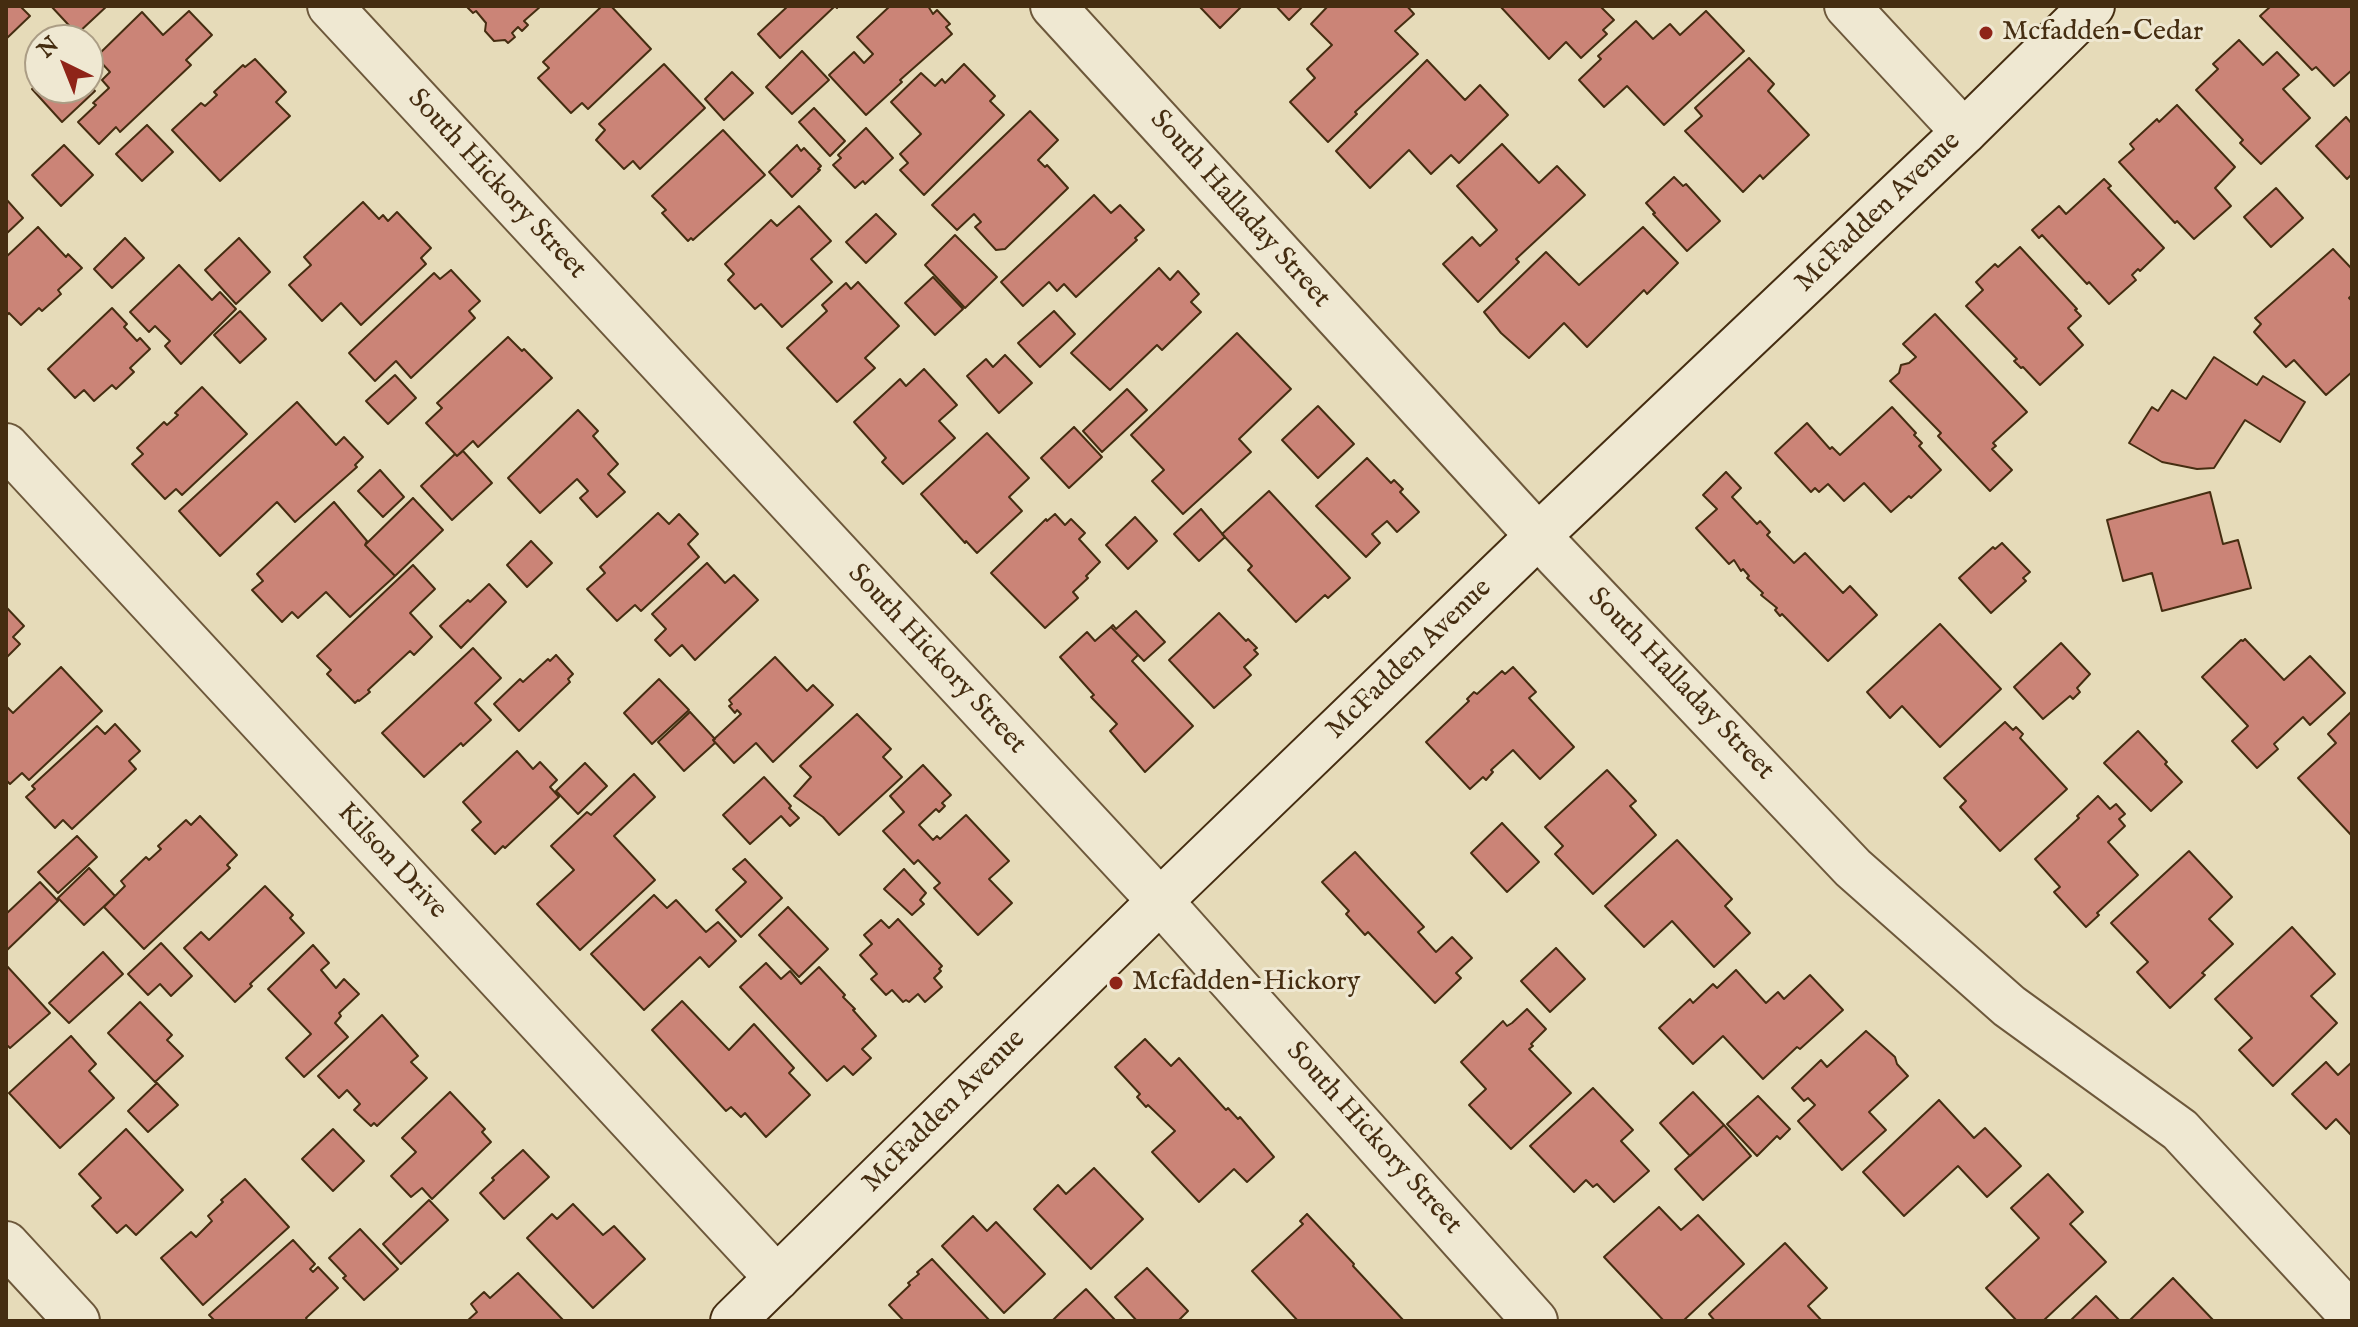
<!DOCTYPE html>
<style>
body{margin:0}
#map{position:relative;width:2358px;height:1327px;overflow:hidden;background:#e6dbb9;font-family:"IM FELL English",serif}
canvas{display:block}
.frame{position:absolute;inset:0;border:8px solid #452d11;pointer-events:none}
.north{position:absolute;left:24px;top:24px;width:80px;height:80px;box-sizing:border-box;background:#efe8d2;border:2px solid #ab9d85;border-radius:50%;rotate:317deg;font-size:22px;font-weight:700;line-height:32px;text-align:center;color:#452d11}
.north::after{content:'';display:block;margin:auto;width:28px;height:36px;background:#8f2418;clip-path:polygon(50% 0,100% 100%,50% 72%,0 100%)}
</style>
<div id="map">
<canvas width="2358" height="1327"></canvas>
<div class="frame"></div>
<div class="north">N</div>
</div>
<script>
const ctx = document.querySelector('canvas').getContext('2d');
ctx.lineJoin = 'round';
function paint(path, color) {
  ctx.fillStyle = color;
  ctx.fill(path, 'evenodd');
}
function shape(rows) {
  const path = new Path2D();
  for (const r of rows) {
    path.moveTo(r[0], r[1]);
    for (let i = 2; i < r.length; i += 2) path.lineTo(r[i], r[i + 1]);
  }
  return path;
}
function strokePath(path, color, width, dash) {
  ctx.strokeStyle = color;
  ctx.lineWidth = width;
  ctx.lineCap = dash ? 'butt' : 'round';
  ctx.setLineDash(dash || []);
  ctx.stroke(path);
}
function drawText(font, color, halo, rows, align = 'center') {
  ctx.font = font + ' "IM FELL English",serif';
  ctx.lineWidth = 6;
  ctx.setLineDash([]);
  ctx.textBaseline = 'middle';
  ctx.strokeStyle = halo;
  ctx.fillStyle = color;
  for (const [text, x, y, turn = 0] of rows) {
    ctx.save();
    ctx.translate(x, y);
    ctx.rotate((+turn || 0) * Math.PI / 180);
    ctx.textAlign = isNaN(turn) ? turn : align;
    if (halo) ctx.strokeText(text, 0, 0);
    ctx.fillText(text, 0, 0);
    ctx.restore();
  }
}
const building = shape([
 [6,6,20,6,30,16,6,39,6,6],
 [51,6,107,6,77,34,51,6],
 [466,6,541,6,524,21,528,25,522,31,518,27,512,33,515,37,508,43,505,40,494,41,485,31,486,23,476,11,473,13,466,6],
 [602,6,611,6,651,49,588,109,582,103,571,113,538,78,549,68,543,62,602,6],
 [788,6,838,6,837,8,835,6,780,58,758,34,788,6],
 [890,6,928,6,933,14,937,10,950,24,946,27,952,34,900,80,902,82,866,115,829,75,854,52,864,63,873,54,857,37,890,6],
 [1199,6,1242,6,1220,28,1199,6],
 [1276,6,1303,6,1289,20,1276,6],
 [1328,6,1407,6,1414,14,1395,31,1418,54,1355,112,1357,114,1328,142,1290,102,1315,78,1307,69,1332,45,1311,24,1328,6],
 [1500,6,1600,6,1614,20,1603,30,1607,34,1581,58,1566,42,1549,59,1500,6],
 [2271,6,2352,6,2352,70,2334,86,2316,67,2312,70,2260,16,2271,6],
 [189,11,212,35,186,60,191,65,120,132,116,127,99,144,78,122,96,105,93,103,109,88,102,80,110,72,96,57,142,12,163,35,189,11],
 [1706,11,1744,51,1664,125,1627,86,1604,107,1579,80,1601,59,1598,56,1636,21,1653,39,1670,24,1680,35,1706,11],
 [2239,40,2263,65,2277,52,2299,75,2283,89,2310,118,2261,164,2240,143,2243,140,2196,90,2218,69,2213,64,2239,40],
 [802,51,829,80,792,114,766,87,802,51],
 [1749,58,1774,84,1768,91,1809,135,1763,179,1760,175,1743,192,1685,131,1702,116,1695,108,1749,58],
 [255,59,286,92,276,102,290,116,220,181,172,130,201,103,205,106,217,95,214,92,243,65,245,67,255,59],
 [1427,60,1465,100,1480,85,1508,115,1459,163,1451,155,1431,174,1409,150,1370,188,1336,151,1427,60],
 [664,64,705,108,640,169,633,161,624,169,596,140,605,130,599,124,664,64],
 [964,64,995,96,990,101,1004,115,924,195,900,170,908,163,900,154,921,134,891,102,921,73,935,86,942,79,945,83,964,64],
 [732,72,753,93,724,120,705,99,732,72],
 [40,82,40,88,88,88,88,84,95,91,62,122,32,89,40,82],
 [2177,105,2235,167,2215,188,2231,206,2194,239,2177,221,2175,223,2119,162,2134,149,2130,144,2157,119,2159,122,2177,105],
 [814,108,845,141,830,156,799,122,814,108],
 [1030,111,1058,140,1038,160,1045,167,1047,165,1068,188,1005,249,996,250,975,227,981,222,974,214,957,230,932,205,1030,111],
 [2346,117,2352,124,2352,174,2347,179,2316,146,2346,117],
 [147,125,173,152,142,181,116,154,147,125],
 [866,128,893,158,865,184,863,181,855,188,833,165,841,158,838,155,866,128],
 [723,130,765,175,693,240,691,238,688,241,662,213,666,210,652,196,723,130],
 [1502,144,1539,183,1557,166,1585,195,1516,259,1519,262,1478,302,1443,264,1472,237,1480,246,1497,230,1457,186,1502,144],
 [64,145,93,175,61,206,32,175,64,145],
 [797,145,801,151,804,148,821,166,818,169,820,170,792,197,769,172,797,145],
 [1674,177,1683,186,1686,184,1720,221,1687,251,1653,214,1655,213,1646,203,1674,177],
 [2104,179,2111,186,2108,188,2164,248,2140,271,2138,269,2132,275,2136,280,2109,304,2089,282,2087,284,2042,235,2039,238,2032,230,2059,206,2066,214,2104,179],
 [2276,188,2303,218,2271,247,2244,217,2276,188],
 [1094,195,1111,213,1120,205,1144,230,1135,238,1137,240,1076,297,1064,284,1057,291,1049,282,1023,306,1001,282,1094,195],
 [6,199,23,218,6,234,6,199],
 [363,202,379,219,383,215,388,221,397,212,431,248,421,258,426,264,361,325,341,303,322,321,289,285,311,265,304,257,363,202],
 [799,206,831,241,811,259,832,282,782,327,761,304,755,309,728,280,734,274,725,264,771,220,777,226,799,206],
 [876,214,896,234,866,263,846,242,876,214],
 [38,227,66,257,68,254,82,268,58,290,61,294,42,311,39,308,21,325,9,313,6,316,6,257,38,227],
 [1643,227,1678,263,1647,294,1644,290,1587,347,1564,323,1529,358,1501,333,1484,312,1546,252,1579,285,1643,227],
 [955,235,997,277,965,308,925,265,955,235],
 [125,238,144,258,112,288,94,269,125,238],
 [239,238,270,272,236,304,205,270,239,238],
 [2020,247,2077,309,2075,310,2081,316,2068,328,2083,345,2040,385,2023,367,2021,368,2014,361,2017,359,1966,306,1983,290,1976,282,1995,264,1998,267,2020,247],
 [2333,249,2352,269,2352,295,2349,298,2352,301,2352,372,2326,395,2294,360,2286,367,2254,332,2261,324,2255,318,2333,249],
 [179,265,212,300,220,292,236,309,181,364,165,346,170,341,155,326,149,332,130,312,179,265],
 [1159,268,1170,280,1178,271,1199,294,1191,302,1201,312,1162,350,1157,345,1110,390,1071,353,1159,268],
 [451,270,480,301,469,311,475,318,411,378,396,361,375,381,349,353,434,273,440,279,451,270],
 [933,277,963,309,935,335,905,303,933,277],
 [858,282,899,326,865,358,875,368,837,402,787,348,827,311,822,305,846,283,851,289,858,282],
 [112,308,127,324,124,327,137,341,140,338,150,349,130,368,134,372,116,389,112,385,94,401,84,390,75,398,48,369,112,308],
 [240,311,266,339,240,363,214,335,240,311],
 [1054,311,1075,334,1040,367,1018,343,1054,311],
 [1935,314,2027,412,1993,443,1996,446,1992,449,2012,470,1990,491,1938,436,1941,433,1890,381,1899,373,1901,365,1909,363,1916,357,1903,344,1935,314],
 [1237,333,1291,389,1239,439,1251,452,1183,514,1152,481,1164,470,1131,435,1237,333],
 [508,337,522,351,524,349,552,378,478,447,473,441,457,456,426,423,442,408,437,403,508,337],
 [1005,355,1032,383,999,413,967,376,986,359,993,367,1005,355],
 [2214,357,2257,385,2263,376,2305,402,2280,442,2245,420,2214,468,2197,469,2162,462,2129,443,2152,407,2158,411,2172,390,2186,399,2214,357],
 [924,369,957,405,939,421,955,438,903,484,882,462,886,458,854,422,900,379,906,386,924,369],
 [395,375,416,398,388,424,366,401,395,375],
 [202,387,247,434,182,495,176,489,165,499,132,464,143,454,137,448,164,422,167,425,178,415,175,413,202,387],
 [1127,389,1147,410,1102,452,1083,431,1127,389],
 [297,402,336,445,344,437,363,457,355,465,357,467,295,522,277,502,220,556,179,511,297,402],
 [1318,406,1354,444,1318,478,1282,440,1318,406],
 [1892,407,1916,433,1914,435,1922,443,1919,446,1941,470,1911,498,1909,496,1891,512,1864,483,1844,501,1828,484,1819,492,1815,488,1811,492,1775,453,1807,423,1830,449,1832,447,1840,455,1892,407],
 [578,410,598,431,593,436,618,464,608,474,625,492,597,517,580,498,588,491,577,479,540,513,508,478,578,410],
 [1074,427,1102,457,1069,488,1041,458,1074,427],
 [987,433,1029,478,1009,497,1022,511,977,553,966,541,965,543,921,494,987,433],
 [463,451,492,483,452,520,421,486,455,454,457,456,463,451],
 [1367,458,1391,483,1394,480,1403,489,1400,492,1419,512,1397,532,1387,521,1372,534,1380,543,1366,557,1316,506,1367,458],
 [380,470,404,497,383,517,358,491,380,470],
 [1726,472,1741,488,1732,497,1757,524,1760,521,1770,532,1767,535,1794,563,1805,553,1843,593,1850,586,1877,615,1828,661,1782,614,1780,616,1775,610,1777,608,1761,595,1763,593,1747,578,1749,576,1743,569,1741,571,1734,560,1729,564,1696,528,1717,509,1703,495,1726,472],
 [1269,491,1350,578,1328,598,1325,595,1296,622,1248,570,1252,566,1222,534,1269,491],
 [2210,492,2223,544,2238,540,2251,588,2162,611,2152,573,2123,581,2107,520,2210,492],
 [413,498,443,530,395,576,365,545,413,498],
 [334,502,367,541,365,545,395,576,350,617,326,592,298,618,292,612,282,622,252,590,263,581,257,574,334,502],
 [1201,509,1225,537,1199,561,1174,534,1201,509],
 [658,513,669,524,679,514,698,534,688,544,699,557,641,611,635,605,617,621,587,589,605,573,600,567,658,513],
 [1055,514,1065,525,1071,519,1085,533,1079,539,1100,562,1086,576,1088,578,1073,592,1078,598,1045,628,991,573,1046,519,1047,521,1055,514],
 [1135,517,1157,541,1128,569,1106,545,1135,517],
 [531,541,552,563,527,587,507,565,531,541],
 [2002,543,2030,572,2023,578,2026,581,1991,613,1959,578,1993,547,1995,549,2002,543],
 [707,563,725,583,734,575,758,600,695,660,682,645,670,656,655,640,666,629,652,614,707,563],
 [413,565,435,589,410,613,432,637,414,655,410,651,368,690,370,692,359,701,358,700,355,703,327,674,331,670,317,656,413,565],
 [489,584,506,602,461,648,440,626,468,600,470,602,489,584],
 [6,607,24,626,13,637,20,644,6,658,6,607],
 [1136,611,1165,642,1144,661,1111,627,1113,625,1116,629,1136,611],
 [1219,613,1246,641,1248,639,1257,648,1254,650,1258,654,1244,667,1251,675,1214,708,1169,660,1219,613],
 [1940,624,2001,689,1940,747,1902,706,1890,718,1867,692,1940,624],
 [1111,627,1138,655,1132,661,1193,726,1145,772,1110,731,1117,724,1091,697,1094,695,1060,657,1087,632,1095,641,1111,627],
 [2245,639,2284,680,2310,656,2345,693,2310,725,2303,717,2274,744,2278,749,2257,768,2232,741,2248,726,2202,677,2241,640,2243,641,2245,639],
 [2061,643,2090,674,2077,688,2080,692,2073,699,2070,696,2043,719,2014,687,2061,643],
 [473,648,501,678,475,703,491,720,463,746,461,743,424,777,382,733,473,648],
 [556,655,573,674,568,679,570,682,519,731,494,704,520,679,523,682,548,659,550,661,556,655],
 [775,657,807,691,813,685,833,705,773,762,756,743,734,763,713,740,741,714,737,710,735,713,729,706,732,704,729,700,775,657],
 [61,667,102,711,29,780,22,773,10,784,6,780,6,706,13,713,61,667],
 [1513,667,1536,692,1529,698,1574,747,1540,779,1513,750,1491,770,1493,772,1486,780,1483,777,1470,789,1426,742,1469,701,1467,699,1474,692,1477,694,1502,671,1505,674,1513,667],
 [659,679,689,710,652,744,624,713,659,679],
 [2352,711,2352,836,2298,778,2336,743,2328,734,2352,711],
 [690,712,715,739,713,740,715,743,684,771,658,742,690,712],
 [857,714,891,749,883,757,902,777,839,835,823,817,794,796,811,777,800,766,857,714],
 [2005,722,2013,730,2016,727,2023,734,2020,738,2067,789,2000,851,1960,807,1966,801,1944,778,2005,722],
 [115,724,140,751,129,761,136,769,72,829,63,820,55,828,26,797,35,789,32,786,97,726,105,734,115,724],
 [2138,731,2167,762,2165,764,2182,782,2151,811,2104,763,2138,731],
 [517,751,533,769,540,762,557,780,550,787,559,797,505,848,503,846,495,854,472,830,481,822,463,802,517,751],
 [585,763,607,786,578,814,556,791,585,763],
 [923,765,951,795,942,803,945,806,939,812,936,809,919,825,933,840,937,836,940,839,966,815,1009,861,989,879,1012,903,978,935,934,888,940,883,918,860,914,864,883,831,904,812,890,796,923,765],
 [1607,770,1636,801,1630,806,1656,835,1593,894,1555,854,1563,846,1545,827,1607,770],
 [634,774,655,797,614,836,655,880,580,950,537,904,574,870,551,846,587,812,591,815,634,774],
 [764,777,791,806,789,808,799,818,790,826,781,816,750,844,723,815,764,777],
 [2098,796,2110,809,2116,804,2125,814,2119,819,2125,826,2108,842,2138,875,2097,913,2099,915,2086,927,2054,892,2060,887,2035,859,2079,818,2077,816,2098,796],
 [200,816,237,855,227,865,230,868,144,949,104,907,125,886,121,881,146,857,149,860,161,849,158,846,186,820,191,825,200,816],
 [1502,823,1539,862,1507,892,1471,853,1502,823],
 [77,836,97,857,58,893,38,872,77,836],
 [1677,840,1732,899,1725,906,1750,933,1714,967,1672,921,1644,947,1605,906,1677,840],
 [2189,851,2232,897,2209,919,2233,944,2202,973,2205,975,2170,1008,2137,972,2148,962,2111,923,2189,851],
 [1355,852,1424,927,1418,932,1436,952,1452,937,1472,958,1456,973,1461,978,1435,1003,1368,932,1365,935,1346,914,1349,911,1322,882,1355,852],
 [745,859,782,898,741,937,716,910,746,882,733,869,745,859],
 [89,868,115,896,84,925,58,898,89,868],
 [904,869,926,893,920,900,924,904,912,915,884,889,904,869],
 [40,882,58,901,6,951,6,914,40,882],
 [265,886,293,915,290,918,304,933,250,984,252,986,235,1002,184,948,201,932,209,940,265,886],
 [654,895,667,908,676,900,706,932,718,922,736,941,709,967,700,957,644,1010,591,954,654,895],
 [788,907,828,949,799,977,759,935,788,907],
 [898,919,942,966,939,969,941,971,934,978,942,987,925,1002,918,994,909,1002,906,1000,903,1002,892,990,886,995,871,979,877,974,860,955,872,944,864,935,881,920,889,928,898,919],
 [2292,927,2335,974,2311,996,2337,1023,2273,1086,2239,1050,2252,1038,2215,999,2292,927],
 [161,943,192,976,171,996,160,984,148,995,128,974,161,943],
 [313,945,329,963,321,970,336,988,344,979,359,994,339,1013,341,1016,335,1023,348,1037,304,1077,286,1058,311,1034,268,989,313,945],
 [1556,948,1585,979,1550,1012,1521,981,1556,948],
 [103,952,123,974,69,1023,49,1003,103,952],
 [766,963,781,979,790,971,801,984,819,967,845,995,843,997,855,1009,853,1010,876,1036,862,1049,871,1058,853,1075,844,1066,827,1081,740,987,766,963],
 [6,965,50,1013,10,1048,8,1046,6,1048,6,965],
 [1736,970,1766,1003,1778,992,1784,999,1810,975,1843,1010,1800,1049,1797,1047,1763,1079,1723,1036,1693,1064,1659,1028,1690,999,1693,1003,1713,984,1717,988,1736,970],
 [682,1001,729,1050,754,1024,794,1068,789,1073,810,1095,766,1137,745,1113,741,1117,731,1107,726,1111,652,1030,682,1001],
 [140,1002,172,1035,167,1040,183,1056,155,1082,108,1033,140,1002],
 [1527,1009,1546,1029,1531,1044,1533,1046,1529,1049,1571,1093,1511,1149,1469,1105,1486,1089,1461,1062,1503,1021,1507,1026,1512,1023,1527,1009],
 [382,1015,418,1056,411,1062,427,1078,377,1126,374,1123,371,1126,354,1110,360,1104,347,1090,339,1098,318,1076,382,1015],
 [1866,1031,1895,1057,1897,1064,1908,1076,1869,1112,1886,1130,1842,1170,1798,1121,1815,1105,1808,1098,1804,1101,1792,1088,1821,1060,1827,1067,1866,1031],
 [71,1036,96,1064,89,1071,114,1098,60,1148,9,1093,71,1036],
 [1145,1039,1171,1066,1179,1058,1226,1110,1228,1108,1238,1119,1240,1117,1274,1157,1247,1182,1234,1169,1199,1202,1152,1152,1175,1131,1148,1105,1146,1107,1137,1097,1140,1094,1115,1067,1145,1039],
 [2326,1062,2338,1075,2352,1062,2352,1136,2336,1119,2326,1129,2292,1094,2326,1062],
 [157,1083,178,1105,148,1132,128,1111,157,1083],
 [1593,1088,1633,1130,1621,1141,1649,1171,1614,1202,1597,1184,1593,1187,1586,1180,1574,1192,1530,1146,1593,1088],
 [450,1092,485,1129,482,1132,491,1142,432,1199,422,1188,411,1197,391,1176,416,1152,402,1138,450,1092],
 [1693,1092,1724,1125,1690,1156,1660,1123,1693,1092],
 [1758,1096,1790,1129,1780,1139,1777,1136,1757,1156,1727,1124,1758,1096],
 [1939,1100,1974,1138,1985,1128,2021,1166,1987,1197,1958,1166,1904,1216,1863,1172,1939,1100],
 [1724,1125,1751,1156,1703,1200,1675,1169,1724,1125],
 [126,1129,183,1190,136,1235,126,1225,117,1233,92,1206,101,1198,79,1174,126,1129],
 [333,1129,364,1161,333,1191,302,1159,333,1129],
 [523,1150,549,1177,504,1219,480,1193,494,1180,492,1178,523,1150],
 [1094,1168,1143,1219,1091,1269,1034,1209,1058,1185,1066,1194,1094,1168],
 [2048,1174,2083,1212,2070,1224,2106,1262,2043,1321,2017,1321,1986,1288,2039,1238,2011,1208,2048,1174],
 [245,1179,289,1227,203,1305,161,1258,191,1232,196,1237,212,1221,208,1216,223,1202,221,1200,245,1179],
 [429,1200,448,1220,401,1264,383,1244,429,1200],
 [573,1204,603,1235,614,1226,645,1259,593,1308,527,1238,552,1214,557,1219,573,1204],
 [1659,1207,1681,1230,1698,1215,1744,1264,1683,1321,1664,1321,1604,1257,1659,1207],
 [1307,1214,1354,1264,1353,1266,1404,1321,1298,1321,1252,1271,1303,1224,1300,1221,1307,1214],
 [973,1216,987,1231,996,1222,1045,1274,1004,1313,942,1246,973,1216],
 [360,1229,398,1269,364,1300,343,1278,346,1276,329,1258,360,1229],
 [293,1240,315,1264,310,1269,313,1272,318,1267,338,1288,306,1318,308,1321,215,1321,209,1315,293,1240],
 [1785,1243,1827,1288,1808,1306,1822,1321,1715,1321,1709,1314,1785,1243],
 [932,1259,990,1321,904,1321,889,1305,910,1285,908,1283,919,1274,917,1272,932,1259],
 [1147,1268,1188,1311,1178,1321,1137,1321,1115,1297,1147,1268],
 [518,1273,564,1321,467,1321,477,1312,471,1304,484,1292,490,1298,518,1273],
 [2173,1278,2214,1321,2129,1321,2173,1278],
 [1086,1289,1115,1320,1052,1321,1059,1314,1086,1289],
 [2096,1296,2120,1321,2070,1321,2096,1296]
]);
paint(building, '#cb8477');
strokePath(building, '#452d11', 2);
const street = shape([
 [330,6,1160,901,1535,1321],
 [1053,6,1538,536,1853,868,2009,1006,2180,1130,2352,1316],
 [1847,6,1964,132],
 [6,446,777,1278],
 [6,1244,77,1321]
]);
const secondary = shape([
 [733,1321,1160,901,1538,536,1964,132,2092,6]
]);
strokePath(street, '#6d583b', 48);
strokePath(secondary, '#452d11', 48);
strokePath(street, '#efe8d2', 44);
strokePath(secondary, '#efe8d2', 44);
for (const [x, y, r, color] of [
 [1986,33,8,"#8f2418"],
 [1116,983,8,"#8f2418"]
]) {
  const dot = new Path2D();
  dot.arc(x, y, r, 0, 2 * Math.PI);
  ctx.fillStyle = color;
  ctx.fill(dot);
  strokePath(dot, '#efe8d2', 3);
}
drawText('28px', '#452d11', '#efe8d2', [
 ["Mcfadden-Cedar",2002,33],
 ["Mcfadden-Hickory",1132,983]
], 'left');
drawText('28px', '#452d11', '#efe8d2', [
 ["South Hickory Street",496,185,47],
 ["South Halladay Street",1239,210,48],
 ["McFadden Avenue",1879,213,-44],
 ["South Hickory Street",936,660,47],
 ["McFadden Avenue",1410,660,-44],
 ["South Halladay Street",1680,685,46],
 ["Kilson Drive",391,862,47],
 ["McFadden Avenue",945,1112,-45],
 ["South Hickory Street",1373,1139,48]
]);
</script>
